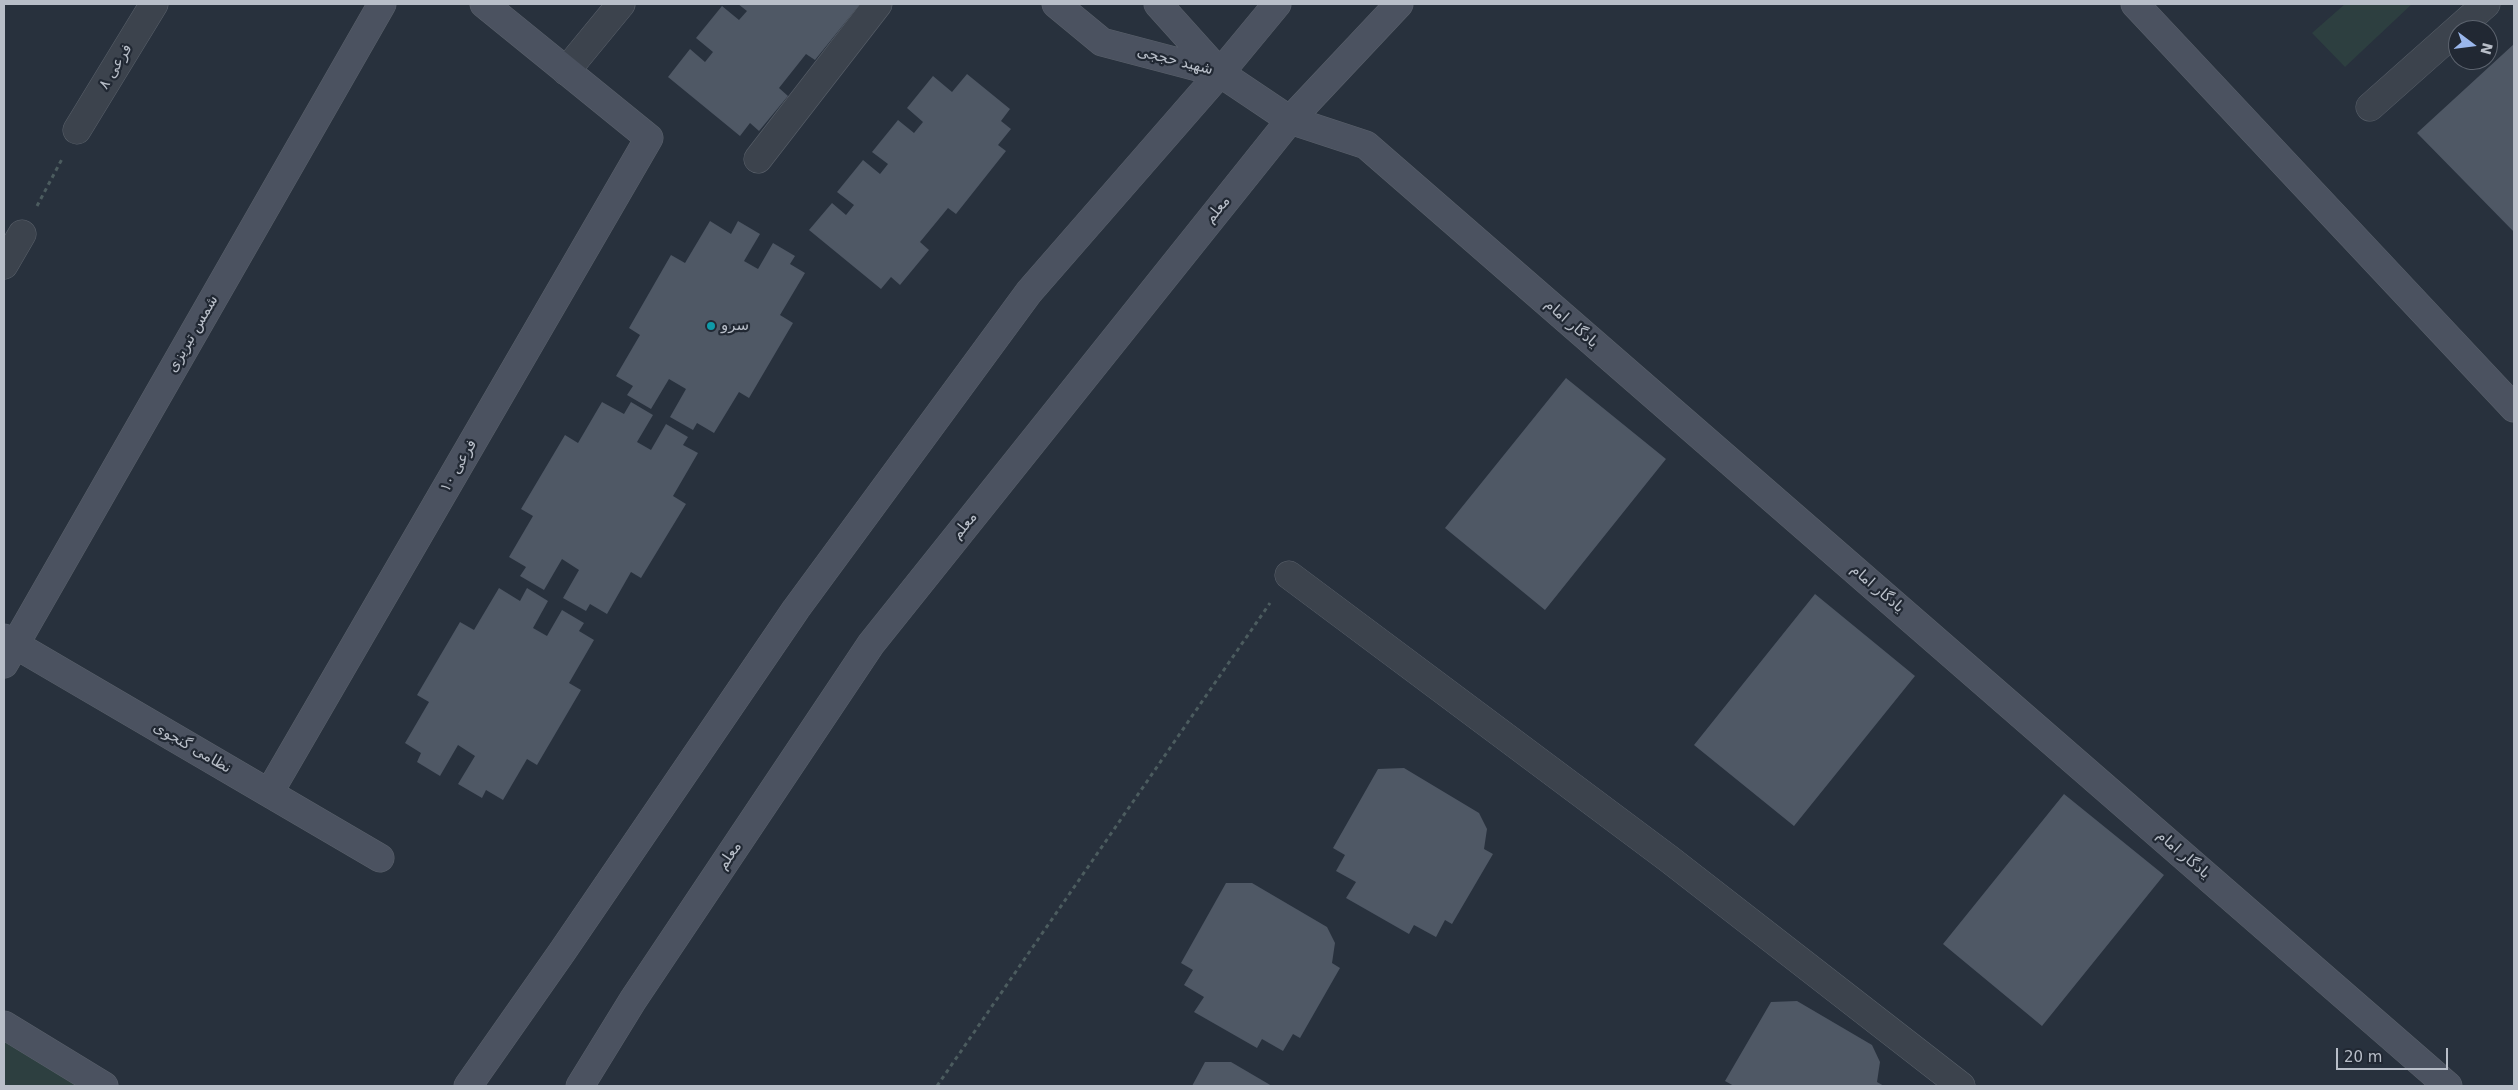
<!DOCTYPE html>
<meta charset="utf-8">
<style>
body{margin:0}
#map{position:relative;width:2518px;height:1090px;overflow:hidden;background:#28313d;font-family:"DejaVu Sans",sans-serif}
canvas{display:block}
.frame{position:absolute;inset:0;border:5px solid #b8bec8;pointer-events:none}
.north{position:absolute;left:2448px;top:20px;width:50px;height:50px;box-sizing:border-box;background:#212833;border:1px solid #5d646f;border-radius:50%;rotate:105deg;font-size:14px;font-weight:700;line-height:20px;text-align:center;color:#b8bec8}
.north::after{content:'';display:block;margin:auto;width:18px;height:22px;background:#9ab7ec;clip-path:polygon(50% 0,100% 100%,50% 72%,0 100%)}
.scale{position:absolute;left:2336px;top:1048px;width:112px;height:22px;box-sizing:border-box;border:2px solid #b8bec8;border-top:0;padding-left:6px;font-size:15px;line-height:18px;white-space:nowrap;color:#b8bec8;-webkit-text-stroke:4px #212833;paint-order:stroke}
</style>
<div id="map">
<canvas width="2518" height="1090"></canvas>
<div class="frame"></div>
<div class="north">N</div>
<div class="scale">20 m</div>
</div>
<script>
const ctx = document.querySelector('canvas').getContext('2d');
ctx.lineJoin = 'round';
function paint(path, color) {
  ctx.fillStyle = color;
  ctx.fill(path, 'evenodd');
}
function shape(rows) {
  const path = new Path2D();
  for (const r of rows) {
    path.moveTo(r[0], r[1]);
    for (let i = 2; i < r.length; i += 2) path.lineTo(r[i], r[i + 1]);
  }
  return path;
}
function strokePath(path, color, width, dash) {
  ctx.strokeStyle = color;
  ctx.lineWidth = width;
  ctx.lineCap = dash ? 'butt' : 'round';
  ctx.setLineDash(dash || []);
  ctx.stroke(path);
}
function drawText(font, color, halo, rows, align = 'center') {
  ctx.font = font + ' "DejaVu Sans",Cairo,sans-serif';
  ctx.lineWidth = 4.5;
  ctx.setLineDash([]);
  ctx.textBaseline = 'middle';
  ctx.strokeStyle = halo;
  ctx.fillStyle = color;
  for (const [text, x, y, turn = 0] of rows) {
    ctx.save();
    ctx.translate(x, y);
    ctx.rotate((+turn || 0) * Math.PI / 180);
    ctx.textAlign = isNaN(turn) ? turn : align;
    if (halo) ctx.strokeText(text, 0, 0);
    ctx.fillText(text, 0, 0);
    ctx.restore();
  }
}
paint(shape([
 [2345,4,2412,4,2345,67,2312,33],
 [4,1034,88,1086,4,1086]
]), '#2d3f40');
paint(shape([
 [738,4,860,4,815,60,806,54,779,88,788,96,759,131,750,123,740,136,668,77,690,49,705,62,713,52,696,38,722,6,739,20,747,11],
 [2514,44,2514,232,2417,133],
 [967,74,1010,109,1001,121,1011,129,998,145,1006,151,956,214,948,208,920,242,929,250,900,285,891,277,881,289,809,230,832,203,846,215,854,205,837,192,863,160,880,174,888,164,872,152,898,120,914,133,923,122,907,108,933,76,952,92],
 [710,221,731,234,738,221,760,234,744,261,758,269,773,243,795,256,790,264,805,273,780,315,793,323,749,398,739,392,714,433,697,423,693,430,670,417,686,389,669,379,651,409,627,395,633,386,616,376,640,335,629,328,671,255,685,263],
 [1566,378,1666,459,1545,610,1445,528],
 [602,402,624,414,631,402,653,415,637,442,651,450,666,424,688,437,683,445,698,453,673,496,686,504,641,578,631,572,607,614,590,604,586,611,563,598,579,570,562,559,544,590,520,576,526,567,509,557,533,516,521,509,565,435,578,443],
 [499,588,520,601,527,588,548,601,533,628,547,636,562,610,584,623,579,631,594,640,569,683,581,690,537,765,527,759,503,800,486,790,482,798,458,784,475,756,458,745,440,776,417,762,421,753,405,743,429,702,417,695,460,622,474,630],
 [1815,594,1915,676,1794,826,1694,745],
 [1404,768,1479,813,1487,829,1484,849,1493,854,1452,924,1445,920,1436,937,1414,925,1409,934,1346,898,1356,882,1336,871,1345,855,1333,848,1378,769],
 [2064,794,2164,875,2042,1026,1943,944],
 [1226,883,1252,883,1327,927,1335,943,1332,963,1340,968,1300,1038,1293,1034,1283,1051,1262,1039,1257,1048,1194,1012,1204,997,1184,985,1193,970,1181,963],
 [1797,1001,1872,1045,1880,1062,1877,1082,1884,1086,1734,1086,1725,1081,1771,1002],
 [1205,1062,1231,1062,1272,1086,1192,1086]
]), '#4f5865');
const street = shape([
 [566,71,621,4],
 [2370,107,2486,4],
 [77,130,154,4],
 [758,159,878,4],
 [4,265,22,234],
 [1289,575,1669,859,1961,1086]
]);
const secondary = shape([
 [1056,4,1102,42,1220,73],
 [1158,4,1220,73,1290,120,1366,145,2448,1086],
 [2135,4,2514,408],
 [4,638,380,858],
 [4,664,382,4],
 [269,793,649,138,484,4],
 [4,1025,104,1086],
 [468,1086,562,952,796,609,1029,292,1220,73,1277,4],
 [580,1086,633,1000,871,644,1290,120,1399,4]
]);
strokePath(street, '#5a616b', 29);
strokePath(secondary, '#5a616b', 29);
strokePath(shape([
 [37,206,62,159],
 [937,1086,1270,603]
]), '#4c5c5f', 3, [4, 4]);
strokePath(street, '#3c434d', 28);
strokePath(secondary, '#4b5260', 28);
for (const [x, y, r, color] of [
 [711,326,5,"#0f9aa8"]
]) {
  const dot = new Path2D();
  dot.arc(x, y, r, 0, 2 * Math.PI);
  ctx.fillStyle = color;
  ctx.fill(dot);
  strokePath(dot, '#212833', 2);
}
drawText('15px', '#b8bec8', '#212833', [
 ["شهید حججی",1175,61,14],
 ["فرعی ۸",116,67,-59],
 ["معلم",1218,210,-51],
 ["یادگار امام",1571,324,41],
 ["شمس تبریزی",193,334,-60],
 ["فرعی ۱۰",459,466,-60],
 ["معلم",965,526,-51],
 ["یادگار امام",1877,589,41],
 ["نظامی گنجوی",192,748,30],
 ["یادگار امام",2183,855,41],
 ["معلم",730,856,-56]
]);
drawText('15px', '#b8bec8', '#212833', [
 ["سرو",721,326]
], 'left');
</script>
